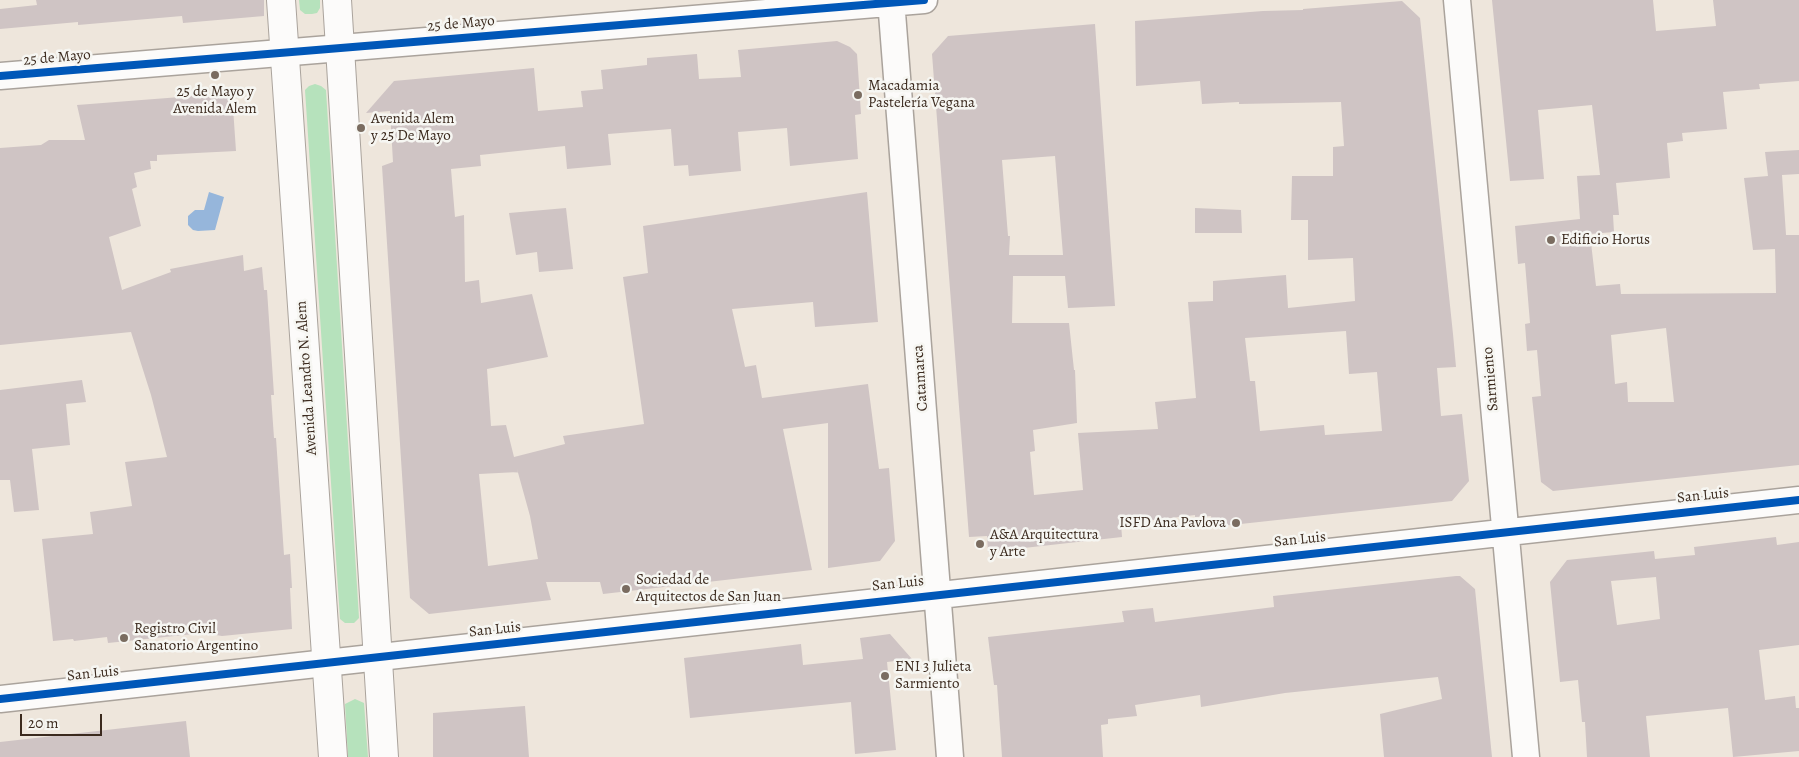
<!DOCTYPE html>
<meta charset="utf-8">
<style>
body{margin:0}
#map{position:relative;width:1799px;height:757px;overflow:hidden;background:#eee6dc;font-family:Alegreya,serif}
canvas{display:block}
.scale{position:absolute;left:20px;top:714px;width:82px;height:22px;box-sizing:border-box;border:2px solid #3b2a1e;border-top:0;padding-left:6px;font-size:15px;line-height:18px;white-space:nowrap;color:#3b2a1e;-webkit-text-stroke:4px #f6f6f2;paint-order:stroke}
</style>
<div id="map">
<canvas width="1799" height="757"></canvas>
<div class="scale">20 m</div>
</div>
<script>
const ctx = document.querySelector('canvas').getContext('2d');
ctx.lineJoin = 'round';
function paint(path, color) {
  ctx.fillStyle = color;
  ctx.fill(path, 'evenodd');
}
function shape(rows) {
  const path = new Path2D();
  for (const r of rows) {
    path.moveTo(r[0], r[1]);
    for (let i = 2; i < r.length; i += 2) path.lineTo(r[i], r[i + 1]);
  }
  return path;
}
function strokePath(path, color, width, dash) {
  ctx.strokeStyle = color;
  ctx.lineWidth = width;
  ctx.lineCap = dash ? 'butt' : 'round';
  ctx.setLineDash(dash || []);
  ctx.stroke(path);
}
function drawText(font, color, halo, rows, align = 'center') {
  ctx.font = font + ' Alegreya,serif';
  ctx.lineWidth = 5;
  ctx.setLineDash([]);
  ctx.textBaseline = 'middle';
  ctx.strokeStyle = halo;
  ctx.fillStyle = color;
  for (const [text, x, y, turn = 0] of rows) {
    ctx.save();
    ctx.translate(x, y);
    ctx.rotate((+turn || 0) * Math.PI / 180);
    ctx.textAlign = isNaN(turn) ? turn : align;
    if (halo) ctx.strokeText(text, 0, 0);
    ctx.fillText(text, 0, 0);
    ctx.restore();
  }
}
paint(shape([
 [299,0,320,0,320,8,317,13,312,14,305,14,300,10],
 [315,84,321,86,326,90,359,618,354,623,345,623,340,619,305,90,309,86],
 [355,699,364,703,368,757,348,757,345,704]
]), '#b6e2bc');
paint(shape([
 [209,192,224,197,215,230,198,231,193,230,188,225,188,216,195,210,204,210]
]), '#96b6db');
paint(shape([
 [36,0,264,0,264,16,183,23,182,16,78,25,78,22,0,29,0,9,37,5],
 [1492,0,1653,0,1656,31,1716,26,1713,0,1799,0,1799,81,1759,84,1760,89,1723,92,1727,129,1682,133,1683,141,1667,143,1670,178,1616,183,1619,215,1613,215,1614,232,1590,234,1596,286,1620,284,1621,294,1776,293,1775,249,1753,250,1744,178,1768,176,1765,152,1799,150,1799,174,1782,175,1786,235,1799,235,1799,465,1553,491,1541,482,1532,397,1541,396,1537,350,1527,351,1525,324,1530,323,1525,263,1518,264,1515,226,1580,219,1577,176,1600,175,1592,105,1538,110,1544,179,1510,181],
 [1666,328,1674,402,1628,402,1627,382,1615,384,1611,335],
 [1402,1,1420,18,1453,334,1456,367,1437,368,1441,416,1462,414,1469,481,1452,501,1213,527,1211,516,1195,517,1195,515,1121,524,1122,537,988,552,987,536,969,537,932,54,948,36,1095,24,1115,306,1068,308,1065,276,1013,276,1012,323,1069,323,1074,370,1075,370,1077,423,1033,430,1035,451,1030,452,1034,495,1083,490,1078,433,1158,429,1155,402,1196,398,1188,302,1213,301,1213,281,1286,275,1288,308,1355,301,1353,258,1308,260,1308,220,1291,220,1292,176,1333,176,1333,147,1344,146,1341,102,1239,104,1239,102,1202,104,1200,81,1136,86,1135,21,1263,11,1303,10,1303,9],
 [1055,156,1063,255,1009,255,1010,236,1008,236,1002,160],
 [1346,331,1349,374,1377,372,1382,431,1325,435,1324,425,1260,431,1255,381,1250,381,1245,338],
 [837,41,850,47,857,54,861,114,855,115,858,159,790,166,787,128,738,132,741,171,689,176,688,165,674,166,671,129,608,134,611,165,567,169,565,146,480,155,481,166,451,169,455,217,464,215,465,282,479,280,481,303,532,294,548,357,487,369,491,426,506,425,514,457,565,444,563,436,644,424,623,277,648,273,643,226,867,192,878,322,815,327,813,302,732,309,745,367,756,365,762,398,868,384,879,469,889,468,895,541,880,561,828,568,828,423,783,429,812,570,603,594,600,582,546,582,551,600,429,614,410,598,382,166,393,162,390,111,366,113,394,81,534,68,538,111,583,107,581,91,603,89,601,70,647,65,647,58,697,54,699,79,741,77,738,50],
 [517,469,530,516,538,559,488,566,479,474,518,472],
 [232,93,236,151,157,155,157,161,150,161,151,169,134,173,137,187,132,189,141,226,109,237,122,290,171,272,170,269,243,255,244,271,262,267,264,290,267,290,274,395,271,395,274,438,276,438,284,555,290,554,292,588,290,588,292,629,222,636,203,633,108,643,107,637,74,641,73,639,53,641,42,539,93,534,90,512,132,506,125,462,167,457,151,395,131,332,0,345,0,148,41,145,49,140,85,140,77,105],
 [566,208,573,269,539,272,537,252,516,255,509,213],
 [1195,208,1241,210,1242,233,1195,233],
 [82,380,86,402,66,404,70,445,32,449,39,510,14,512,10,480,0,480,0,390],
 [1776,537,1777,545,1799,542,1799,645,1759,650,1765,700,1795,696,1796,708,1799,708,1799,751,1733,757,1728,708,1646,716,1650,757,1587,757,1585,722,1582,722,1578,680,1560,682,1556,643,1550,582,1567,560,1654,551,1655,559,1695,555,1694,547],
 [1656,577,1660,619,1617,625,1611,581],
 [1456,576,1460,576,1475,589,1492,757,1384,757,1380,714,1442,699,1438,677,1285,693,1201,707,1200,695,1135,705,1137,716,1108,719,1108,724,1101,725,1103,757,1002,757,997,685,994,685,988,637,1124,622,1122,611,1153,608,1155,622,1274,607,1273,596],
 [890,634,912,659,887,662,896,750,855,754,851,702,690,718,684,658,801,644,803,665,863,659,860,638],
 [525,706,529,757,433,757,433,713],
 [186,721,190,757,0,757,0,742]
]), '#cfc4c4');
const minor = shape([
 [891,0,950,757],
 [1457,0,1526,757],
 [0,76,924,0],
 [0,699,1799,500]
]);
const tertiary = shape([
 [281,0,333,757],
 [337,0,384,757]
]);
strokePath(minor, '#aaa39c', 29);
strokePath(tertiary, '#aaa39c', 30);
strokePath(minor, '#fcfbfa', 26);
strokePath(tertiary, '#fcfbfa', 28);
strokePath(shape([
 [0,76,924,0],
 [0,699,1799,500]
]), '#0057b8', 8);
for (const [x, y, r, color] of [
 [215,75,5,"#7a6c60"],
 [858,95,5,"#7a6c60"],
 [361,128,5,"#7a6c60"],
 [1551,240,5,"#7a6c60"],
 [1236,523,5,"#7a6c60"],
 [980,544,5,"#7a6c60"],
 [626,589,5,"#7a6c60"],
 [124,638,5,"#7a6c60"],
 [885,676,5,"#7a6c60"]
]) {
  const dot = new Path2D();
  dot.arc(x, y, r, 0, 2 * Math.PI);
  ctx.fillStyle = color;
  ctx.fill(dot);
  strokePath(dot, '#f6f6f2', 2);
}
drawText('15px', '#3b2a1e', '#f6f6f2', [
 ["25 de Mayo",461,24,-5],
 ["25 de Mayo",57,58,-5],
 ["Avenida Leandro N. Alem",307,378,-94],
 ["Catamarca",921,378,-94],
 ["Sarmiento",1491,379,-95],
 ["San Luis",1703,496,-6],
 ["San Luis",1300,540,-6],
 ["San Luis",898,584,-6],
 ["San Luis",495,630,-6],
 ["San Luis",93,674,-6]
]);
drawText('15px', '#3b2a1e', '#f6f6f2', [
 ["Macadamia",868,86],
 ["Pastelería Vegana",868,103],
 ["25 de Mayo y",215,92,"center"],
 ["Avenida Alem",215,109,"center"],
 ["Avenida Alem",371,119],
 ["y 25 De Mayo",371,136],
 ["Edificio Horus",1561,240],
 ["ISFD Ana Pavlova",1226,523,"right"],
 ["A&A Arquitectura",990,535],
 ["y Arte",990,552],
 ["Sociedad de",636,580],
 ["Arquitectos de San Juan",636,597],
 ["Registro Civil",134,629],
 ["Sanatorio Argentino",134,646],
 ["ENI 3 Julieta",895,667],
 ["Sarmiento",895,684]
], 'left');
</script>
